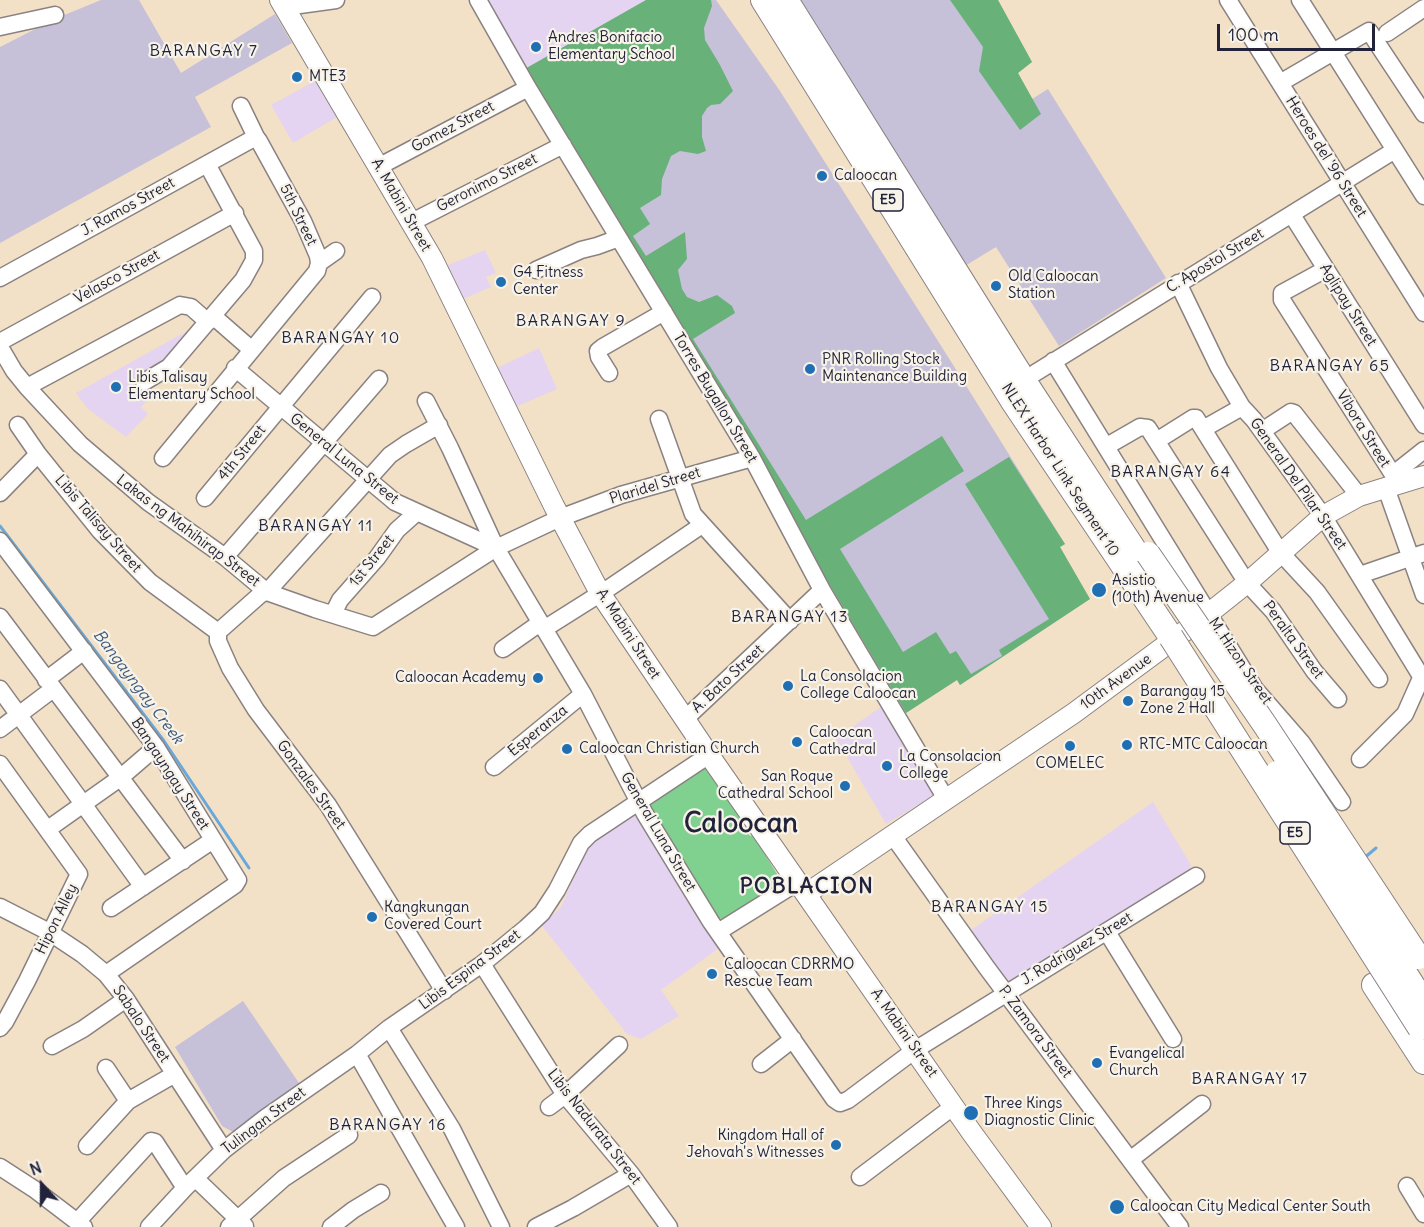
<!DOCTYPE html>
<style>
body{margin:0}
#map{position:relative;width:1424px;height:1227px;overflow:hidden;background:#f3e1c7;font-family:Delius,sans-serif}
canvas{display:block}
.north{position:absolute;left:12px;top:1155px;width:60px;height:60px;-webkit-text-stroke:4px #f7f3e8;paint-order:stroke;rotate:339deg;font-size:16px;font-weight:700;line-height:24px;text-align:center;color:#22223b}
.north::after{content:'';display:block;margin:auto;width:21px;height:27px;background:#22223b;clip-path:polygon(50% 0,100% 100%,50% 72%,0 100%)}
.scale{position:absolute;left:1217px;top:24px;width:158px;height:27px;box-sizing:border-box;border:3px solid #22223b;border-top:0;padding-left:8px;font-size:18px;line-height:21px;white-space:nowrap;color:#22223b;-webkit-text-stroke:4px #f7f3e8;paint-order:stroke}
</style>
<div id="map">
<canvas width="1424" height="1227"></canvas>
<div class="north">N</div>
<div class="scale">100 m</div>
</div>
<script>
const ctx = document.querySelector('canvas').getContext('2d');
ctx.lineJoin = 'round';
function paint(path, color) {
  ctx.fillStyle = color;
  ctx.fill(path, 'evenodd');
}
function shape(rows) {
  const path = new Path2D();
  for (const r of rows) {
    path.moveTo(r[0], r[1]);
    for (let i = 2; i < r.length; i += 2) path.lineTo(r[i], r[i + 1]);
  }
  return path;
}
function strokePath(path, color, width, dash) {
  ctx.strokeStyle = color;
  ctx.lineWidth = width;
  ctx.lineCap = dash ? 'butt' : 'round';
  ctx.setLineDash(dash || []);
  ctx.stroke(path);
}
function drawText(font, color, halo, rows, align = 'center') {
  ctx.font = font + ' Delius,sans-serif';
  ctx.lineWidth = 4.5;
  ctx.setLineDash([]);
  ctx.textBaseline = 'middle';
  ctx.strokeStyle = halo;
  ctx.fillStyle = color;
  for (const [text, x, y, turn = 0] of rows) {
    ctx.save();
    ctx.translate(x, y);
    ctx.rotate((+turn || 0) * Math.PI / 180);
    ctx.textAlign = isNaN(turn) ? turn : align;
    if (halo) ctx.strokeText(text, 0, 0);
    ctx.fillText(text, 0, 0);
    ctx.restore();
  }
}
paint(shape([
 [483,0,646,0,523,70],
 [315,81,337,117,293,143,271,105],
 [485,250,496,273,486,277,491,287,458,301,443,267],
 [196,326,168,365,140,380,150,398,141,407,148,414,126,437,88,409,76,393],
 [539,348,557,389,513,408,495,369],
 [884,705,938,793,886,824,836,738],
 [1153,802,1191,865,1184,881,1007,987,967,933],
 [637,811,722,946,661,990,679,1016,641,1039,627,1034,542,926,561,907,590,841]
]), '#e4d3f1');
paint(shape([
 [101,0,139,0,181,73,275,14,292,43,195,97,211,127,0,243,0,47,57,18],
 [646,0,716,0,780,91,950,360,1065,544,1060,547,1090,599,960,685,957,680,906,713,523,70],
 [792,0,998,0,1032,62,1018,73,1032,99,1048,89,1166,278,1059,346,996,247,960,269],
 [243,1001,301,1086,233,1132,222,1126,175,1047]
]), '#c6c0d9');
paint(shape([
 [704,763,741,818,739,820,750,836,753,835,782,882,724,919,714,918,643,802]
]), '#80d090');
paint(shape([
 [646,0,711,0,712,6,704,28,705,40,720,65,733,91,720,104,711,105,707,108,702,116,702,137,706,151,698,154,680,151,671,156,662,179,661,195,640,208,650,224,633,236,646,256,685,232,687,259,678,270,682,289,687,297,699,302,717,295,732,306,735,313,693,339,806,520,942,436,964,471,840,549,903,652,936,632,950,654,956,651,971,674,1002,656,999,650,1049,619,965,484,1009,457,1065,544,1060,547,1090,599,960,685,957,680,906,713,523,70],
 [950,0,998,0,1032,62,1018,73,1041,114,1020,130,979,71,983,47]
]), '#68b27a');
strokePath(shape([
 [0,526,164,741,249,868],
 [1363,859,1376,848]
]), '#68a8db', 3);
const minor = shape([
 [478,0,528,88,752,458,822,590,946,799],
 [1228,0,1424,313],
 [1300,0,1424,196],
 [285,7,336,0],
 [0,27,55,15],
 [1387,33,1424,8],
 [1280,83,1369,31,1424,114],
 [378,167,528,88],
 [1292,215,1424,425],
 [412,222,563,145],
 [319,263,336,251],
 [1326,269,1282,293,1282,300,1399,484],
 [536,270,581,250,597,246,619,238],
 [0,278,256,137],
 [1178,283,1219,368,1242,407,1254,420,1323,516,1424,681],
 [213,316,252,350],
 [0,342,235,213],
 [0,347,14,371,27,387,80,444,148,502,225,557,267,592,315,609,373,627,496,548,560,518,621,495,752,458],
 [1053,361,1255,689,1302,743,1342,802],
 [235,368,395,502,496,548],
 [609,373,599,357,598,351,603,347,664,312],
 [1035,373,1395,150],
 [144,382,169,367,243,280,254,260,254,251,207,164],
 [27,387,180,305,191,307,208,322],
 [426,401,450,448,496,548,583,694,645,814,711,922,834,1099,840,1103,848,1100,915,1050,1196,876],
 [659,419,693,514,790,621],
 [18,425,38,454,100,531,150,582,218,632],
 [439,425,406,444,390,455,267,592,261,594,218,632,218,641,230,668,256,710,328,805,444,991],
 [1203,429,1242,407],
 [1262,431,1291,412,1294,413,1359,496],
 [1158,440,1193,418,1196,418,1280,552,1317,592,1379,679],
 [1107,446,1140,427,1148,428,1247,583,1273,611,1314,671,1338,699],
 [163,458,317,271,319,263,318,256,303,221,259,141,256,137,241,106],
 [1394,478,1400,469,1424,450],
 [1386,488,1424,595],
 [0,493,38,454],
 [205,498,372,297],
 [0,541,156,747,238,880,235,885,106,974],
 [225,557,379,379],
 [1360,575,1424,553],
 [333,614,340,600,377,558,397,530,416,513],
 [0,617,183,861],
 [544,629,609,588,702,525],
 [503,649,540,623],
 [46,680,84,651],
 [0,689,143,887],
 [685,719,822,590],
 [0,729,53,689],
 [1360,759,1405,714,1421,678],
 [0,764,79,874,27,981,5,1022,0,1028],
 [494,767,583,694],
 [48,829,120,778,156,747],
 [893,836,987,968,1180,1227],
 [0,907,49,932,82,954,106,974,126,999,224,1150],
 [111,908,213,840],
 [718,932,798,882],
 [1107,932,1173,1039],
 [482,964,565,1095,631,1174,669,1227],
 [389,1028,452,1129,501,1227],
 [52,1046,83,1029,126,999],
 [357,1054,456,1227],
 [761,1064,793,1039],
 [106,1068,128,1101],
 [549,1107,565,1095,619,1045],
 [87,1146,128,1101,175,1074],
 [1130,1160,1202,1104],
 [0,1167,34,1189,84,1227],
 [860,1177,954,1106],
 [195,1178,245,1226],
 [1407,1186,1424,1214],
 [77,1222,151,1141,155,1142,185,1188],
 [149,1227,185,1188,224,1150,265,1118,357,1054,389,1028,482,964,526,928,542,913,557,890,581,843,590,834,709,755],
 [229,1227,284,1178,349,1135],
 [331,1227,353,1210,381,1193],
 [536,1227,573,1208,631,1174]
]);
const major = shape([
 [280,0,432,258,554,506,600,593,709,755,972,1133,1041,1227],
 [806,894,1074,713,1208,614,1247,583,1323,516,1359,496,1424,476]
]);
const highway = shape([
 [763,0,1012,400,1171,637],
 [786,0,1030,390,1154,580],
 [1374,985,1424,1062]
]);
strokePath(minor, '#8a8281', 19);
strokePath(major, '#8a8281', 22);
strokePath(highway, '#8a8281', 26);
strokePath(minor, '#fff', 16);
strokePath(major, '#fff', 20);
strokePath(highway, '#fff', 24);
const highwayBridge = shape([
 [1148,554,1265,725,1418,957],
 [1171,637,1420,1028],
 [1277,773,1424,1003]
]);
strokePath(highwayBridge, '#8a8281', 26, []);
strokePath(highwayBridge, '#fff', 24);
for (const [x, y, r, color] of [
 [536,47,6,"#1f6fb2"],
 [297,77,6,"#1f6fb2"],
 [822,176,6,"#1f6fb2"],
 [501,282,6,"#1f6fb2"],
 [996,286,6,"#1f6fb2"],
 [810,369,6,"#1f6fb2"],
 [116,387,6,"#1f6fb2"],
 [1099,590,8,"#1f6fb2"],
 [538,678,6,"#1f6fb2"],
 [788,686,6,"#1f6fb2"],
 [1128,701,6,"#1f6fb2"],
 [797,742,6,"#1f6fb2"],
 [1127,745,6,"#1f6fb2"],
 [1070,746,6,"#1f6fb2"],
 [567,749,6,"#1f6fb2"],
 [887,766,6,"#1f6fb2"],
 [845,786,6,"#1f6fb2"],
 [372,917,6,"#1f6fb2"],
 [712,974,6,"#1f6fb2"],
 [1097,1063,6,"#1f6fb2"],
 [971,1113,8,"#1f6fb2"],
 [836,1145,6,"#1f6fb2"],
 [1117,1207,8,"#1f6fb2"]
]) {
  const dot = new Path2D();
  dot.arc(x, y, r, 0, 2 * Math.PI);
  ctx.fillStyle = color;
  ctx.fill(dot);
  strokePath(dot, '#f7f3e8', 2);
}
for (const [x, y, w] of [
 [888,200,30],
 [1295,833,30]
]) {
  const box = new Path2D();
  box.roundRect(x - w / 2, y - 11, w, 22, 4.5);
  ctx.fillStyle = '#f7f3e8';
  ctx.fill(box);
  strokePath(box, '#22223b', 1.5);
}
drawText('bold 14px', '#22223b', null, [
 ["E5",888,200],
 ["E5",1295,833]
]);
drawText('15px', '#22223b', '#f7f3e8', [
 ["Andres Bonifacio",548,38],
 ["Elementary School",548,55],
 ["MTE3",309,77],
 ["Caloocan",834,176],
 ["G4 Fitness",513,273],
 ["Center",513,290],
 ["Old Caloocan",1008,277],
 ["Station",1008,294],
 ["PNR Rolling Stock",822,360],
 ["Maintenance Building",822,377],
 ["Libis Talisay",128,378],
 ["Elementary School",128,395],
 ["Asistio",1112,581],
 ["(10th) Avenue",1112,598],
 ["La Consolacion",800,677],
 ["College Caloocan",800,694],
 ["Caloocan Academy",526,678,"right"],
 ["Barangay 15",1140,692],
 ["Zone 2 Hall",1140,709],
 ["Caloocan",809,733],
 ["Cathedral",809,750],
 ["RTC-MTC Caloocan",1139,745],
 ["Caloocan Christian Church",579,749],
 ["La Consolacion",899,757],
 ["College",899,774],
 ["COMELEC",1070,764,"center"],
 ["San Roque",833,777,"right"],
 ["Cathedral School",833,794,"right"],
 ["Kangkungan",384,908],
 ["Covered Court",384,925],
 ["Caloocan CDRRMO",724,965],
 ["Rescue Team",724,982],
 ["Evangelical",1109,1054],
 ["Church",1109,1071],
 ["Three Kings",984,1104],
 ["Diagnostic Clinic",984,1121],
 ["Kingdom Hall of",824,1136,"right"],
 ["Jehovah's Witnesses",824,1153,"right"],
 ["Caloocan City Medical Center South",1130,1207]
], 'left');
drawText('15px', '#22223b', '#f7f3e8', [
 ["Gomez Street",453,127,-28],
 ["Heroes del '96 Street",1326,157,58],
 ["Geronimo Street",487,183,-27],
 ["A. Mabini Street",401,205,60],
 ["J. Ramos Street",128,207,-29],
 ["5th Street",298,215,64],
 ["C. Apostol Street",1215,261,-31],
 ["Velasco Street",117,277,-29],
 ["Aglipay Street",1348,305,58],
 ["Torres Bugallon Street",715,398,59],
 ["Vibora Street",1363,429,58],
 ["4th Street",242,453,-51],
 ["General Luna Street",344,459,39],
 ["NLEX Harbor Link Segment 10",1060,470,57],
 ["General Del Pilar Street",1298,484,55],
 ["Plaridel Street",655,486,-17],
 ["Libis Talisay Street",98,524,49],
 ["Lakas ng Mahihirap Street",188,531,37],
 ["1st Street",372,561,-51],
 ["A. Mabini Street",628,634,57],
 ["Peralta Street",1293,640,54],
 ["M. Hizon Street",1240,661,56],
 ["A. Bato Street",728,679,-43],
 ["10th Avenue",1116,682,-36],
 ["Esperanza",538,731,-39],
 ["Bangayngay Street",170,774,57],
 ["Gonzales Street",311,785,54],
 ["General Luna Street",658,832,60],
 ["Hipon Alley",57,919,-64],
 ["J. Rodriguez Street",1077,949,-31],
 ["Libis Espina Street",470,970,-37],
 ["Sabalo Street",141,1024,56],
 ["P. Zamora Street",1035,1032,53],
 ["A. Mabini Street",904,1033,55],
 ["Tulingan Street",264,1121,-37],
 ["Libis Nadurata Street",594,1127,52]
]);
ctx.letterSpacing = '1.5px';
drawText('16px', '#22223b', '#f7f3e8', [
 ["BARANGAY 7",204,51],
 ["BARANGAY 9",571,321],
 ["BARANGAY 10",341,338],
 ["BARANGAY 65",1330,366],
 ["BARANGAY 64",1171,472],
 ["BARANGAY 11",316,526],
 ["BARANGAY 13",790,617],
 ["BARANGAY 15",990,907],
 ["BARANGAY 17",1250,1079],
 ["BARANGAY 16",388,1125]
]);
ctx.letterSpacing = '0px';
drawText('italic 16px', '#3e587b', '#f7f3e8', [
 ["Bangayngay Creek",138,687,53]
]);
ctx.letterSpacing = '1.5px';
drawText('bold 21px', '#22223b', '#f7f3e8', [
 ["POBLACION",807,887]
]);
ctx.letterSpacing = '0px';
drawText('bold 27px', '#22223b', '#f7f3e8', [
 ["Caloocan",741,824]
]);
</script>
